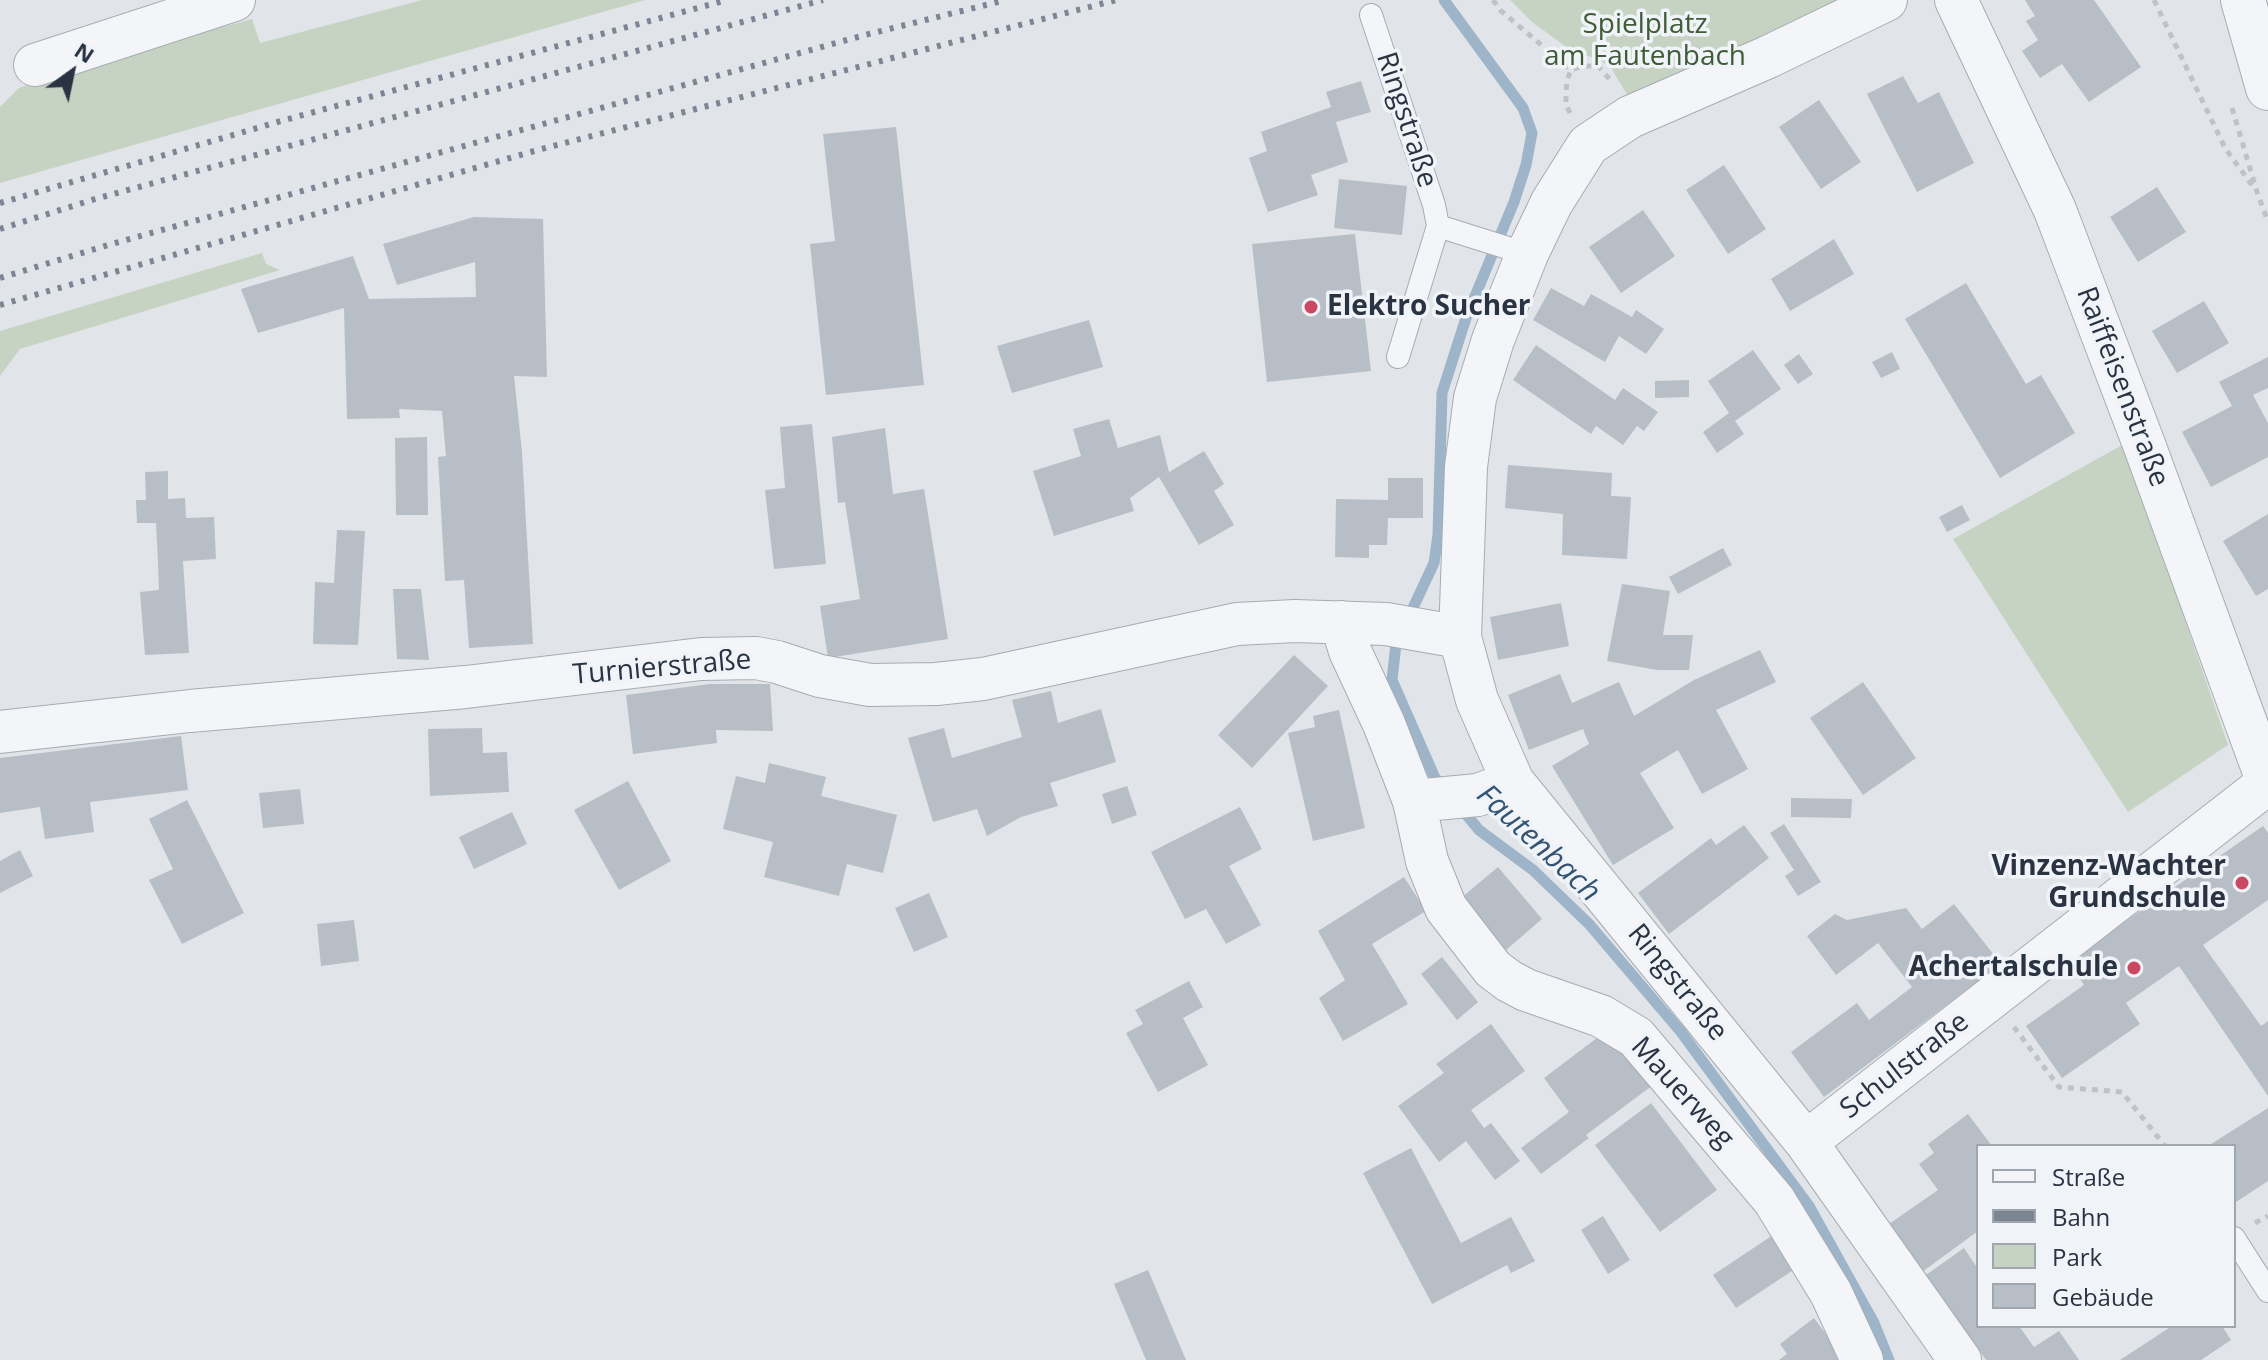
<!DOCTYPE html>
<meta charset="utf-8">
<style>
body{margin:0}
#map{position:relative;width:2268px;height:1360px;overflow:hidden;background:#e1e5e9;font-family:"Open Sans",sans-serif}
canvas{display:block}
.legend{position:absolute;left:1976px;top:1144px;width:260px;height:184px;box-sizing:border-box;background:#f0f3f7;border:2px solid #a0a6ae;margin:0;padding:10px 14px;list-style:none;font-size:24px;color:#293341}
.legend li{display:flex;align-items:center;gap:16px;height:40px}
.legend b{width:40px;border:2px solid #a0a6ae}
.north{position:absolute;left:32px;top:32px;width:80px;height:80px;-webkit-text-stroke:6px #f0f3f7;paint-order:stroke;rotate:33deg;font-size:22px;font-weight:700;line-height:32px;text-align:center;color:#293341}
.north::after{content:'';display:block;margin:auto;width:28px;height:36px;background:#293341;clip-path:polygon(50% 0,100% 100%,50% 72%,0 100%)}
</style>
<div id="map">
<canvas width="2268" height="1360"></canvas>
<ul class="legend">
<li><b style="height:10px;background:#f4f5f8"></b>Straße</li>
<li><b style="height:10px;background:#7b8593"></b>Bahn</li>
<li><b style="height:22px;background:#c7d3c2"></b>Park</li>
<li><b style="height:22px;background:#b8bec6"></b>Gebäude</li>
</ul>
<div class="north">N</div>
</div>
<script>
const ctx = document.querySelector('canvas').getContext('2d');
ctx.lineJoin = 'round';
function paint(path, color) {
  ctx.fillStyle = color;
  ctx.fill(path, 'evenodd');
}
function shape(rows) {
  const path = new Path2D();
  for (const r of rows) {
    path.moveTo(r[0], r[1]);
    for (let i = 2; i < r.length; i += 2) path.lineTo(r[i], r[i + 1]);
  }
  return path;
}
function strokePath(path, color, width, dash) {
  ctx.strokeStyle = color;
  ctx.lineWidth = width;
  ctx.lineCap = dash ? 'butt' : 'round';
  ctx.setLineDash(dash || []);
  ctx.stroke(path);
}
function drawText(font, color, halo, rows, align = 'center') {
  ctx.font = font + ' "Open Sans",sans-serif';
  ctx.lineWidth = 7;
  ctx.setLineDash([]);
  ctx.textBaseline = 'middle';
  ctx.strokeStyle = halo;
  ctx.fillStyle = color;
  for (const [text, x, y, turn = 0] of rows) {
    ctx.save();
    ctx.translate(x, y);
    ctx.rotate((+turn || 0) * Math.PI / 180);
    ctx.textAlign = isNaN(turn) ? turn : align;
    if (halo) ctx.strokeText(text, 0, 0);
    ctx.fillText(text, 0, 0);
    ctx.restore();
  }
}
paint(shape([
 [422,0,645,0,0,183,0,107,19,88,63,71,252,19,260,43],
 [1510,0,1845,0,1628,96,1611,68,1597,58,1576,54,1532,22],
 [262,253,266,264,280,270,20,349,0,376,0,331],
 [2124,444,2228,745,2128,812,1953,539]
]), '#c7d3c2');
strokePath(shape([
 [1443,787,1435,778,1392,680,1396,644,1434,563,1438,535,1442,393,1466,318,1514,202,1526,165,1532,133,1523,108,1444,0],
 [1459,806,1479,830,1533,870,1589,924,1681,1032,1809,1206,1874,1323,1889,1360]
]), '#9db4c9', 11);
paint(shape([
 [2025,0,2094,0,2141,67,2089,102,2062,64,2040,78,2022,51,2038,40,2026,21,2035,16],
 [1903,76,1918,103,1939,92,1974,163,1917,192,1867,94],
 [1361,81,1371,112,1336,122,1348,162,1311,175,1318,195,1268,212,1249,158,1267,151,1261,132,1331,107,1326,92],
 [1819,100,1861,162,1821,189,1779,127],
 [896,127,924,385,826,395,810,244,835,241,823,134],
 [1724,165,1766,229,1728,254,1686,190],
 [1339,179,1407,186,1402,235,1334,228],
 [2157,187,2186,232,2138,262,2110,217],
 [1643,210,1675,256,1621,293,1589,247],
 [474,217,543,219,547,377,514,376,522,452,533,644,469,648,464,580,445,581,438,457,446,456,442,411,399,409,400,418,347,419,344,308,258,333,241,289,353,256,369,299,476,297,475,262,397,285,383,244],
 [1355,234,1371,371,1267,382,1252,244],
 [1834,239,1854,274,1790,311,1771,279],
 [1966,283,2026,384,2041,375,2075,433,2000,478,1905,319],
 [1551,288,1584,306,1591,294,1632,317,1636,310,1664,329,1646,354,1619,336,1605,362,1533,320],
 [2204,301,2229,343,2177,373,2152,331],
 [1089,320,1103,367,1012,393,997,346],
 [1536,345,1615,400,1623,388,1658,412,1644,431,1637,426,1623,445,1596,426,1591,434,1513,380],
 [1753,350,1781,389,1735,421,1744,434,1717,453,1703,432,1729,413,1708,381],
 [1892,352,1900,369,1881,378,1872,362],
 [1799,354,1813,374,1798,384,1784,365],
 [2268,357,2268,388,2253,395,2268,423,2268,457,2211,487,2182,432,2232,406,2219,382],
 [1689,380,1689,397,1655,398,1655,381],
 [1109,419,1118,448,1160,435,1169,472,1204,451,1224,484,1214,491,1234,525,1199,545,1159,477,1130,498,1134,511,1054,536,1033,471,1081,456,1073,429],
 [812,424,826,564,774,569,765,490,785,488,780,427],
 [885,428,893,494,924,489,948,639,828,658,820,606,860,599,845,502,838,503,832,437],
 [427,437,428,515,396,515,395,438],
 [1508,465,1612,473,1611,496,1631,497,1627,559,1562,555,1563,514,1505,508],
 [168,471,168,499,185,498,186,518,214,517,216,559,183,561,189,653,145,655,140,592,159,590,158,562,156,523,137,523,136,500,146,500,145,472],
 [1388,478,1423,478,1423,518,1388,518,1387,545,1369,545,1369,558,1335,557,1336,499,1388,500],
 [1962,505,1970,520,1947,532,1939,517],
 [2268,514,2268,589,2256,596,2223,541],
 [337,530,365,531,358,645,313,644,315,582,334,583],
 [1723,548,1732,565,1678,594,1669,577],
 [1622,584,1670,591,1663,635,1693,635,1689,670,1657,670,1607,661],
 [393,589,421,589,429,660,397,659],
 [1561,603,1569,646,1498,660,1490,617],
 [1760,650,1776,682,1716,710,1748,769,1702,794,1678,750,1640,773,1674,828,1613,865,1552,766,1589,744,1583,729,1529,750,1508,695,1560,674,1572,703,1619,682,1634,716,1694,680],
 [1294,655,1328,686,1252,768,1218,735],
 [1863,682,1916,758,1863,795,1810,718],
 [710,684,770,684,773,731,716,730,717,743,633,754,626,695],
 [1051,691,1058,723,1101,709,1116,762,1050,783,1058,806,1021,817,987,836,977,809,933,822,908,738,944,728,952,758,1022,737,1012,700],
 [1339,710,1365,828,1313,841,1288,733,1315,727,1313,716],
 [482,728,483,753,507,752,509,792,430,796,428,729],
 [181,736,188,790,90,802,94,832,45,839,40,807,0,813,0,758],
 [769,763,826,777,821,796,897,815,883,873,847,864,839,896,764,877,773,842,723,829,736,776,765,783],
 [628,781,671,861,619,890,574,810],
 [1127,786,1137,815,1112,824,1102,794],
 [300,789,304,824,263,828,259,793],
 [1791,798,1852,799,1851,818,1791,817],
 [187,800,244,913,182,944,149,880,173,869,149,819],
 [1240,807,1262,849,1229,866,1261,925,1226,944,1206,909,1185,919,1151,852],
 [512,812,527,844,474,869,459,837],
 [1784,824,1821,882,1798,896,1785,876,1794,870,1770,833],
 [1744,825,1769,858,1669,934,1638,893,1711,838,1716,845],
 [2263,826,2268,833,2268,900,2203,945,2261,1026,2268,1021,2268,1096,2179,966,2126,1003,2140,1024,2062,1078,2026,1026,2084,985,2068,961],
 [20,850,33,876,0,893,0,861],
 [1498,867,1542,919,1506,950,1461,898],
 [1404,877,1426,911,1372,944,1408,1004,1343,1041,1319,998,1345,980,1318,931],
 [929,893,948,937,914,952,895,908],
 [1954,904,2001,964,1824,1097,1791,1052,1857,1003,1869,1020,1912,987,1878,943,1836,975,1807,936,1835,914,1847,920,1906,908,1922,929],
 [354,920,359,961,321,966,317,924],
 [1442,957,1478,1002,1457,1020,1421,974],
 [1189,981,1203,1007,1183,1018,1208,1065,1158,1092,1126,1033,1143,1024,1135,1010],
 [1491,1024,1525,1071,1471,1110,1484,1128,1491,1123,1520,1161,1495,1180,1466,1141,1439,1162,1398,1106,1444,1073,1436,1064],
 [1610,1028,1653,1085,1586,1135,1589,1138,1541,1174,1521,1148,1569,1112,1544,1078],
 [1651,1103,1717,1190,1660,1232,1595,1145],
 [2268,1108,2268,1181,2236,1202,2234,1198,2234,1146,2208,1146],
 [1968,1114,1992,1146,1978,1146,1978,1231,1922,1272,1889,1224,1938,1190,1919,1164,1934,1153,1928,1144],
 [1411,1148,1461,1243,1511,1217,1535,1261,1511,1273,1507,1265,1432,1304,1363,1173],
 [1603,1216,1630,1260,1608,1274,1581,1230],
 [1773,1235,1795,1269,1736,1308,1713,1275],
 [1964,1248,1978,1269,1978,1326,2019,1326,2034,1347,2059,1331,2079,1360,1986,1360,1926,1275],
 [1148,1270,1186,1360,1146,1360,1114,1284],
 [1814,1318,1845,1360,1779,1360,1787,1354,1780,1344],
 [2172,1326,2222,1326,2231,1340,2201,1360,2120,1360]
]), '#b8bec6');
const service = shape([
 [1371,15,1434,205,1438,226,1398,357],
 [1438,226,1527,254],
 [2234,1238,2268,1291]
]);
const minor = shape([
 [1886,0,1768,57,1630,117,1588,145,1552,202,1527,254,1493,340,1475,398,1466,467,1460,637,1477,700,1513,782,1806,1142,1960,1360],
 [1956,0,2055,210,2145,447,2268,783],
 [35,65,234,0],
 [1341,622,1350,651,1384,724,1414,801],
 [0,732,190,711,466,687,701,659,756,658,777,662,820,676,870,685,936,684,983,679,1237,624,1295,621,1386,624,1460,637],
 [1513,782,1478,795,1414,801,1427,861,1446,908,1493,969,1509,981,1526,990,1601,1016,1636,1037,1774,1200,1831,1293,1862,1360],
 [1806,1142,2268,783]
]);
const tertiary = shape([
 [2243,0,2268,88]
]);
strokePath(service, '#a6acb3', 24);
strokePath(minor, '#a6acb3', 44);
strokePath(tertiary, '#a6acb3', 46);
strokePath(shape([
 [1493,0,1500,10,1571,70,1583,66,1598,66,1613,83],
 [2154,0,2225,148,2254,188],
 [2232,108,2257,192,2268,222],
 [1570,113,1566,105,1566,93,1567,80,1571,70],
 [2014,1027,2059,1087,2122,1092,2165,1146],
 [2255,1223,2268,1216]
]), '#bfc3c8', 5, [6, 6]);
strokePath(service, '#f4f5f8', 22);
strokePath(minor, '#f4f5f8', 42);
strokePath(tertiary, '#f4f5f8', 44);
strokePath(shape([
 [0,203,281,121,727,0],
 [0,229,95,199,823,0],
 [0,278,108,245,525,129,865,35,1006,0],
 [0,305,534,151,1116,0]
]), '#7b8593', 6, [4, 8]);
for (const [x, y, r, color] of [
 [1311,307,8,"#cc4862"],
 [2242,883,8,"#cc4862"],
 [2134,968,8,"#cc4862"]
]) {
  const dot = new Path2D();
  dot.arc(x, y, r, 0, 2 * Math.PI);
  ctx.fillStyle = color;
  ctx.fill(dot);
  strokePath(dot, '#f0f3f7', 3);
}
drawText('28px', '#405c37', '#f0f3f7', [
 ["Spielplatz",1645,25],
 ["am Fautenbach",1645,57]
]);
drawText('28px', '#293341', '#f0f3f7', [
 ["Ringstraße",1406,120,72],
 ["Raiffeisenstraße",2122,387,69],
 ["Turnierstraße",662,668,-5],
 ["Ringstraße",1677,983,51],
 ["Schulstraße",1905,1066,-38],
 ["Mauerweg",1682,1093,48]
]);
drawText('bold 28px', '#293341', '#f0f3f7', [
 ["Elektro Sucher",1327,307,"left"],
 ["Vinzenz-Wachter",2226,867],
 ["Grundschule",2226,899],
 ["Achertalschule",2118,968]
], 'right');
drawText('italic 30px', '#345474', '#f0f3f7', [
 ["Fautenbach",1538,844,43]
]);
</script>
